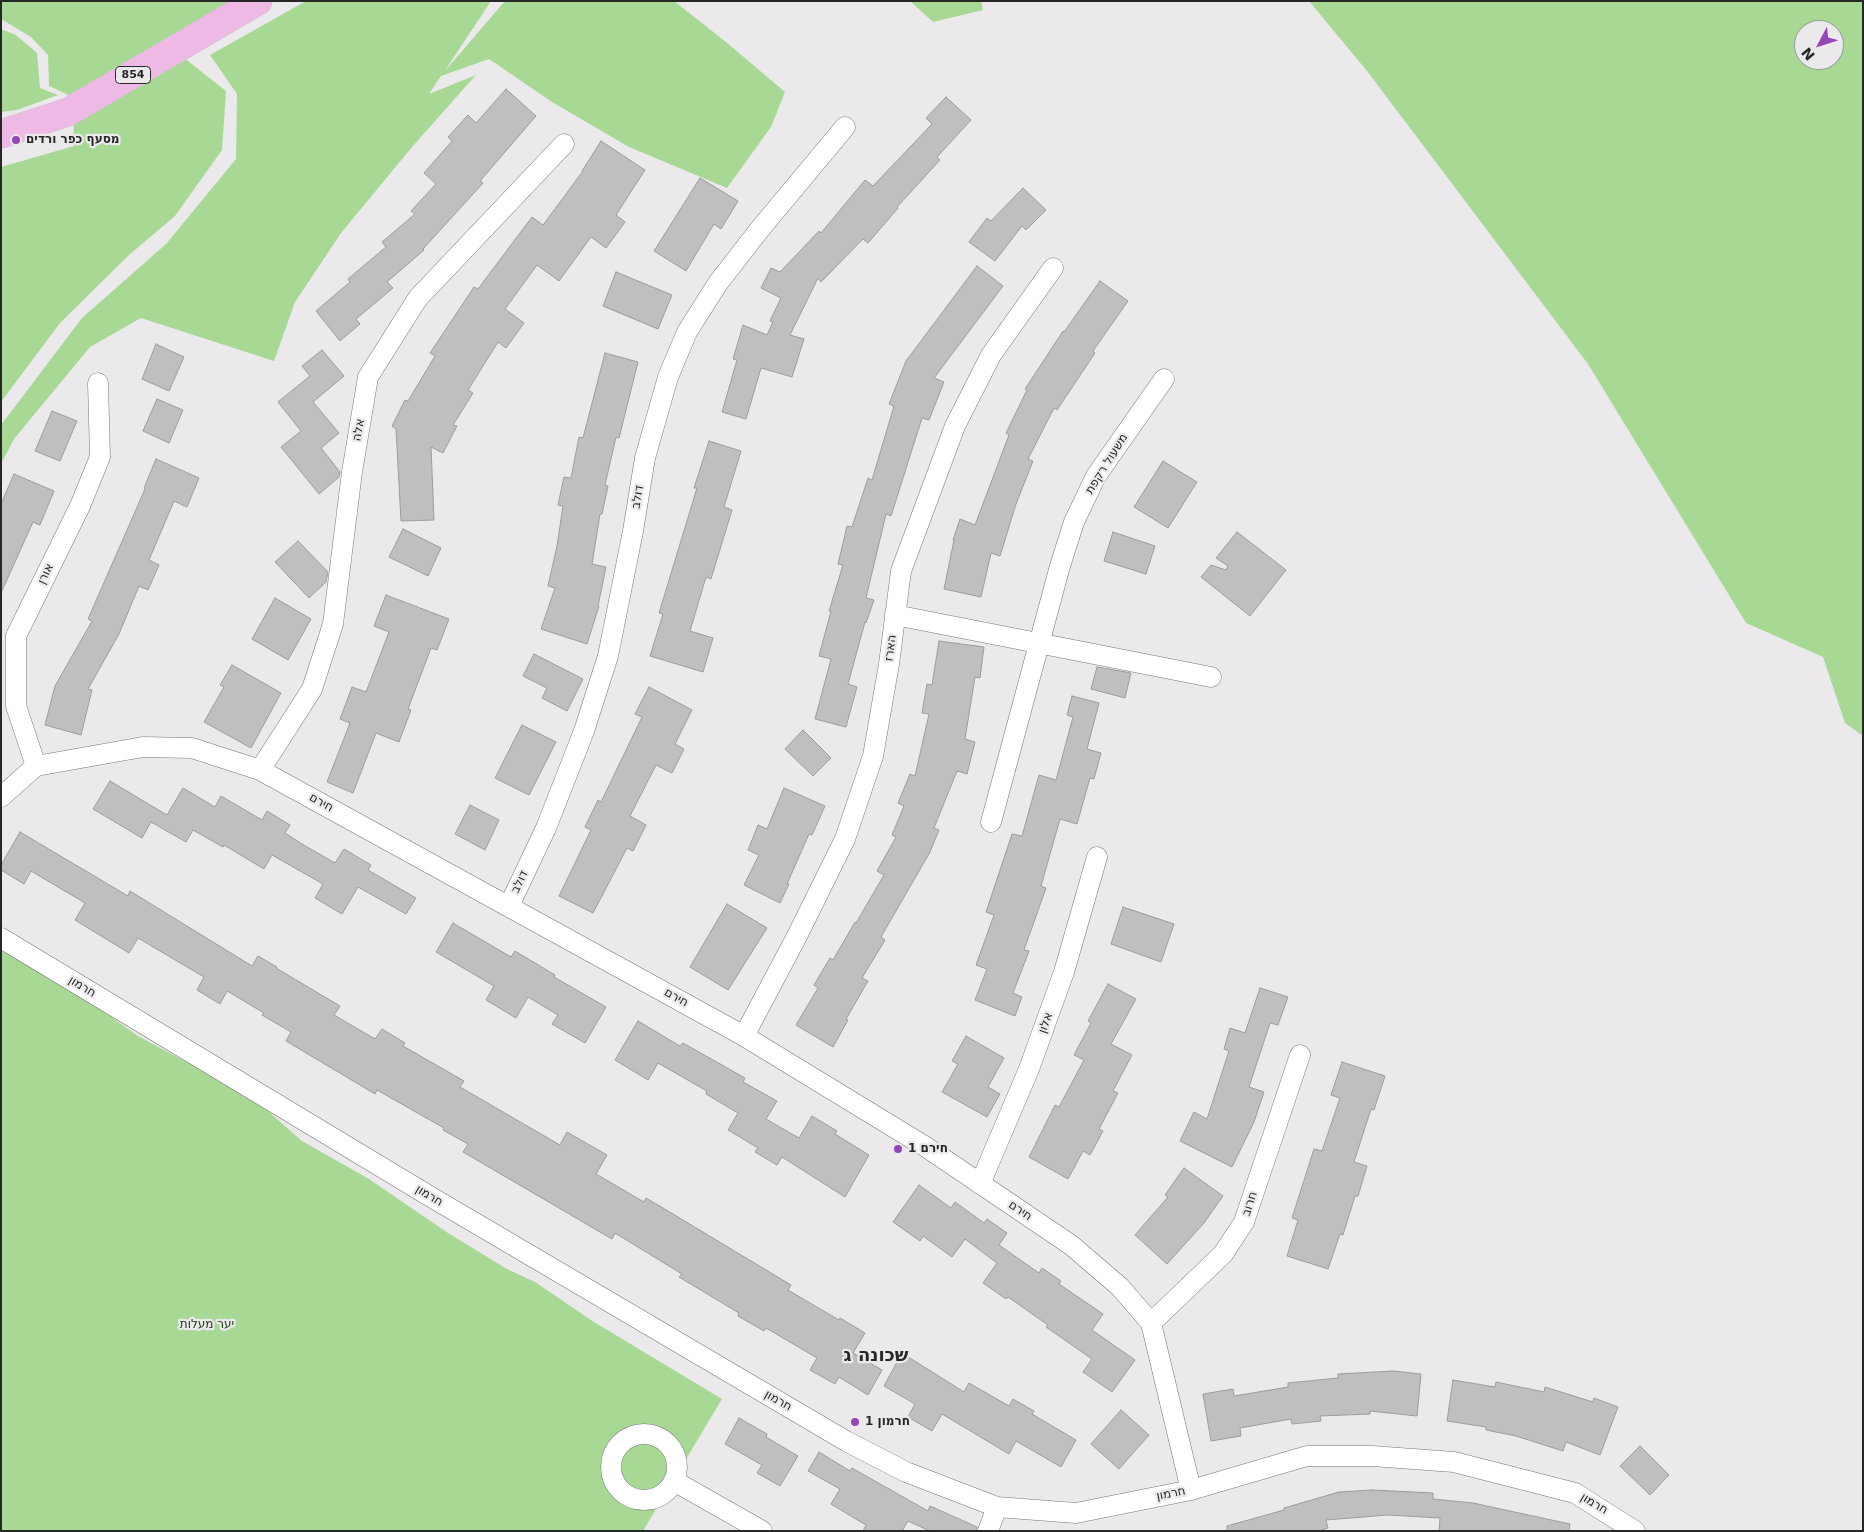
<!DOCTYPE html>
<meta charset="utf-8">
<style>
body{margin:0}
#map{position:relative;width:1864px;height:1532px;overflow:hidden;background:#ece9ec;font-family:"DejaVu Sans",sans-serif}
canvas{display:block}
.frame{position:absolute;inset:0;border:2px solid #282728;pointer-events:none}
.north{position:absolute;left:1794px;top:20px;width:50px;height:50px;box-sizing:border-box;background:#ece9ec;border:1px solid #9e9b9e;border-radius:50%;rotate:230deg;font-size:14px;font-weight:700;line-height:20px;text-align:center;color:#282728}
.north::after{content:'';display:block;margin:auto;width:18px;height:22px;background:#9646b7;clip-path:polygon(50% 0,100% 100%,50% 72%,0 100%)}
</style>
<div id="map">
<canvas width="1864" height="1532"></canvas>
<div class="frame"></div>
<div class="north">N</div>
</div>
<script>
const ctx = document.querySelector('canvas').getContext('2d');
ctx.lineJoin = 'round';
function paint(path, color) {
  ctx.fillStyle = color;
  ctx.fill(path, 'evenodd');
}
function shape(rows) {
  const path = new Path2D();
  for (const r of rows) {
    if (r.length === 3) {
      path.moveTo(r[0] + r[2], r[1]);
      path.arc(r[0], r[1], r[2], 0, 2 * Math.PI);
      continue;
    }
    path.moveTo(r[0], r[1]);
    for (let i = 2; i < r.length; i += 2) path.lineTo(r[i], r[i + 1]);
  }
  return path;
}
function strokePath(path, color, width, dash) {
  ctx.strokeStyle = color;
  ctx.lineWidth = width;
  ctx.lineCap = dash ? 'butt' : 'round';
  ctx.setLineDash(dash || []);
  ctx.stroke(path);
}
function drawText(font, color, halo, rows, align = 'center') {
  ctx.font = font + ' "DejaVu Sans",Heebo,sans-serif';
  ctx.lineWidth = 4.5;
  ctx.setLineDash([]);
  ctx.textBaseline = 'middle';
  ctx.strokeStyle = halo;
  ctx.fillStyle = color;
  for (const [text, x, y, turn = 0] of rows) {
    ctx.save();
    ctx.translate(x, y);
    ctx.rotate((+turn || 0) * Math.PI / 180);
    ctx.textAlign = isNaN(turn) ? turn : align;
    if (halo) ctx.strokeText(text, 0, 0);
    ctx.fillText(text, 0, 0);
    ctx.restore();
  }
}
paint(shape([
 [1,1,235,1,165,43,226,91,222,150,175,216,129,255,60,323,1,402,1,167,74,146,73,97,49,86,48,55,31,37,1,19],
 [306,1,491,1,444,72,505,1,674,1,726,42,785,92,771,127,727,188,629,147,552,102,489,59,441,76,429,94,476,75,412,147,341,233,295,302,274,361,141,318,90,347,14,439,1,464,1,425,82,318,166,244,236,159,237,94,210,55],
 [910,1,981,1,983,10,933,22],
 [1309,1,1863,1,1863,736,1845,723,1823,657,1746,623,1588,364,1367,71],
 [1804,30,1834,30,1834,60,1804,60],
 [1,29,16,35,37,53,40,88,58,95,17,110,1,112],
 [1,952,24,955,138,1036,253,1098,302,1141,369,1179,448,1233,507,1269,535,1282,594,1322,722,1399,643,1531,1,1531]
]), '#a7d995');
const building = shape([
 [506,89,536,116,480,181,483,183,423,249,424,250,387,282,393,288,356,319,360,324,340,341,316,311,350,282,348,279,386,247,382,242,415,214,411,211,436,184,424,173,452,141,448,137,468,115,476,123,506,89],
 [946,97,971,120,937,157,940,160,897,207,898,208,868,243,863,239,821,282,818,278,790,335,804,339,792,377,761,368,746,419,722,412,737,360,733,359,743,325,767,335,773,322,770,321,781,298,761,288,771,268,780,272,819,231,821,233,865,180,873,186,932,124,926,118,946,97],
 [601,141,645,170,616,215,625,222,606,248,591,237,559,281,537,265,505,309,524,323,506,348,498,342,468,390,473,393,453,425,457,426,443,453,431,447,434,520,401,521,396,429,392,426,405,400,408,401,435,356,430,353,474,287,478,289,532,217,543,225,583,171,582,171,601,141],
 [700,178,738,201,721,229,714,224,686,271,654,251,700,178],
 [1023,188,1046,210,1026,230,1022,226,995,261,969,242,987,218,991,221,1023,188],
 [977,266,1003,286,934,378,944,382,929,420,922,418,891,516,886,514,866,598,874,600,866,623,865,622,848,684,857,687,846,727,815,719,831,659,819,656,831,611,829,611,843,565,838,564,847,526,852,527,868,478,872,480,894,406,889,404,906,361,977,266],
 [616,272,672,295,658,329,603,306,616,272],
 [1100,281,1128,301,1093,351,1095,353,1057,410,1054,408,1028,459,1033,461,1016,504,1000,556,991,553,981,597,944,589,954,540,953,540,960,519,975,525,1009,435,1006,433,1027,390,1025,389,1063,331,1064,332,1100,281],
 [156,344,184,357,169,391,142,379,156,344],
 [322,350,344,376,313,402,339,433,321,448,340,472,339,477,319,494,281,447,301,431,278,402,310,376,302,366,322,350],
 [605,353,638,362,619,438,616,437,605,485,608,486,602,514,600,514,592,564,606,567,598,606,599,606,587,644,541,629,555,588,548,586,557,546,563,506,558,505,564,477,571,478,579,437,583,438,605,353],
 [157,399,183,410,169,443,143,431,157,399],
 [52,411,77,421,60,461,35,451,52,411],
 [709,441,741,451,724,507,732,510,711,579,706,577,690,631,713,638,703,672,650,656,663,614,659,613,697,488,694,488,709,441],
 [156,459,199,478,187,507,174,501,149,560,159,565,148,590,139,586,119,634,88,689,92,690,81,735,45,725,55,686,92,621,88,619,145,489,144,488,156,459],
 [1163,461,1197,482,1168,528,1134,507,1163,461],
 [14,474,54,491,40,525,33,522,1,593,1,504,14,474],
 [403,529,441,548,428,576,389,557,403,529],
 [1113,532,1155,546,1146,574,1104,561,1113,532],
 [1237,532,1286,570,1250,616,1201,577,1211,565,1226,570,1228,566,1216,558,1237,532],
 [298,541,328,572,326,582,309,598,275,562,298,541],
 [386,595,449,619,437,650,431,648,408,709,411,710,399,742,376,733,353,793,327,782,350,723,340,719,352,687,366,692,389,632,374,626,386,595],
 [275,598,311,619,288,660,252,639,275,598],
 [939,641,984,647,980,678,975,677,965,739,975,742,967,774,957,771,934,828,939,830,930,852,881,937,885,940,862,978,868,981,846,1019,848,1020,833,1047,796,1025,818,988,814,985,830,958,833,960,855,922,856,923,884,875,877,871,896,837,892,835,904,806,898,803,910,774,915,776,929,714,922,713,927,684,932,685,939,641],
 [534,654,583,679,567,711,542,698,547,688,523,676,534,654],
 [232,665,281,693,251,748,204,722,224,687,220,685,232,665],
 [1097,667,1131,673,1125,698,1091,689,1097,667],
 [649,687,692,710,675,744,684,749,672,773,656,765,630,816,646,825,633,851,627,848,593,913,559,896,591,830,585,827,598,800,601,802,642,717,635,714,649,687],
 [1072,696,1099,703,1087,749,1101,753,1094,779,1090,778,1077,824,1060,819,1041,886,1046,888,1024,950,1029,951,1013,993,1022,997,1015,1016,975,1000,987,969,976,965,994,915,986,912,1012,834,1022,836,1039,775,1056,780,1073,717,1067,715,1072,696],
 [522,725,556,742,529,795,495,778,522,725],
 [803,730,831,758,813,776,785,749,803,730],
 [110,781,167,815,183,788,215,807,221,796,262,820,267,811,290,825,285,833,302,844,335,863,344,849,371,865,368,870,416,898,406,914,358,887,342,914,315,898,323,884,272,855,264,869,224,845,223,847,193,830,186,842,151,822,142,838,93,809,110,781],
 [784,788,825,806,812,835,809,834,787,884,789,884,780,903,744,885,759,855,748,850,758,825,767,829,784,788],
 [470,805,499,820,485,850,455,834,470,805],
 [20,832,128,896,130,891,252,966,258,956,277,967,276,968,340,1006,334,1015,375,1039,382,1029,405,1043,403,1046,464,1081,460,1087,560,1145,567,1132,607,1155,596,1174,644,1202,646,1198,668,1211,791,1285,788,1290,839,1320,840,1318,865,1333,853,1353,882,1370,868,1395,839,1377,835,1384,810,1370,817,1358,766,1328,764,1331,738,1316,739,1313,679,1277,682,1274,615,1233,612,1239,463,1152,468,1144,443,1130,444,1128,377,1090,375,1094,286,1041,291,1032,262,1015,264,1013,227,991,220,1004,197,990,204,977,138,938,129,953,75,920,85,903,31,871,24,884,1,870,1,865,20,832],
 [727,904,767,928,728,990,690,967,727,904],
 [1123,907,1174,924,1161,962,1111,944,1123,907],
 [453,923,511,957,515,951,555,975,554,977,606,1007,585,1043,552,1024,558,1015,528,997,516,1018,486,1000,494,986,436,952,453,923],
 [1108,984,1136,999,1111,1044,1132,1055,1113,1091,1118,1093,1099,1129,1103,1131,1090,1155,1083,1151,1068,1179,1029,1157,1055,1105,1059,1107,1084,1060,1074,1055,1091,1023,1088,1021,1108,984],
 [1260,988,1288,997,1278,1025,1270,1023,1249,1087,1264,1092,1254,1122,1232,1167,1180,1141,1194,1112,1207,1119,1229,1051,1224,1049,1230,1028,1245,1033,1260,988],
 [638,1021,680,1046,683,1043,722,1065,745,1078,743,1082,777,1101,766,1119,799,1138,812,1116,837,1131,835,1134,869,1155,845,1197,782,1157,777,1165,755,1152,758,1148,728,1130,738,1113,706,1094,707,1091,658,1063,648,1080,615,1060,638,1021],
 [966,1036,1004,1058,988,1087,1000,1094,987,1117,942,1092,958,1064,952,1061,966,1036],
 [1342,1062,1385,1076,1374,1110,1371,1109,1354,1162,1367,1166,1358,1196,1355,1196,1343,1235,1340,1234,1328,1269,1287,1256,1298,1220,1292,1218,1314,1149,1322,1151,1340,1098,1331,1095,1342,1062],
 [1184,1168,1223,1196,1204,1223,1167,1264,1135,1235,1168,1197,1165,1195,1184,1168],
 [919,1185,951,1208,955,1202,984,1223,987,1219,1007,1233,999,1245,1039,1273,1042,1268,1061,1281,1059,1284,1103,1314,1092,1330,1135,1360,1112,1392,1083,1372,1092,1359,1046,1327,1048,1325,1008,1297,1006,1299,983,1283,997,1263,965,1239,952,1257,923,1236,920,1241,893,1222,919,1185],
 [902,1353,964,1392,969,1383,1009,1406,1013,1399,1034,1411,1032,1414,1076,1440,1061,1467,1016,1441,1009,1454,942,1414,932,1431,908,1417,915,1404,884,1386,902,1353],
 [1393,1371,1421,1374,1417,1416,1370,1411,1370,1414,1320,1416,1321,1421,1292,1424,1291,1419,1240,1428,1241,1436,1211,1441,1203,1394,1233,1389,1234,1396,1288,1387,1288,1383,1338,1378,1338,1374,1393,1371],
 [1453,1380,1495,1387,1496,1382,1544,1392,1545,1387,1593,1402,1594,1398,1618,1407,1600,1455,1566,1442,1563,1451,1516,1436,1486,1430,1486,1427,1447,1421,1453,1380],
 [1121,1410,1149,1435,1119,1469,1091,1444,1121,1410],
 [739,1418,767,1434,766,1437,798,1456,780,1486,757,1473,762,1465,725,1444,739,1418],
 [1640,1446,1669,1475,1650,1495,1620,1466,1640,1446],
 [819,1452,850,1471,852,1468,928,1511,930,1506,977,1527,976,1531,930,1531,908,1521,902,1531,863,1531,866,1525,831,1504,840,1489,808,1471,819,1452],
 [1372,1490,1433,1493,1433,1499,1473,1503,1570,1524,1569,1531,1439,1531,1440,1518,1388,1515,1326,1520,1328,1528,1319,1531,1227,1531,1227,1526,1284,1510,1284,1508,1339,1492,1372,1490]
]);
paint(building, '#c0bec1');
strokePath(building, '#9d9b9e', 1);
const street = shape([
 [895,615,1211,677],
 [36,766,16,706,16,636,80,506,100,457,98,383],
 [260,770,312,689,333,624,352,472,368,377,418,298,564,144],
 [1,797,36,766,143,747,192,748,260,770,744,1036,926,1147,1071,1245,1120,1287,1151,1323,1191,1490],
 [991,822,1060,566,1074,522,1096,476,1164,379],
 [509,906,546,828,584,731,608,656,633,531,645,458,668,377,687,332,718,283,760,229,845,127],
 [1,938,431,1197,846,1441,906,1472,997,1507,1076,1513,1191,1490,1307,1456,1372,1456,1454,1462,1575,1493,1635,1531],
 [744,1036,797,936,845,839,873,756,889,664,901,571,955,426,991,355,1053,268],
 [980,1184,1029,1069,1064,972,1097,857],
 [1151,1323,1223,1254,1244,1222,1300,1055],
 [644,1467,33],
 [674,1481,762,1531],
 [988,1531,997,1507]
]);
const primary = shape([
 [1,134,68,112,258,1]
]);
strokePath(street, '#787578', 21);
strokePath(primary, '#c7c7c7', 29);
strokePath(street, '#fff', 20);
strokePath(primary, '#efb9e6', 28);
for (const [x, y, r, color] of [
 [16,140,5,"#9646b7"],
 [898,1149,5,"#9646b7"],
 [855,1422,5,"#9646b7"]
]) {
  const dot = new Path2D();
  dot.arc(x, y, r, 0, 2 * Math.PI);
  ctx.fillStyle = color;
  ctx.fill(dot);
  strokePath(dot, '#ece9ec', 2);
}
for (const [x, y, w] of [
 [133,75,35]
]) {
  const box = new Path2D();
  box.roundRect(x - w / 2, y - 8.5, w, 17, 4);
  ctx.fillStyle = '#ece9ec';
  ctx.fill(box);
  strokePath(box, '#282728', 1);
}
drawText('bold 11px', '#282728', null, [
 ["854",133,75]
]);
drawText('bold 12px', '#282728', '#ece9ec', [
 ["מסעף כפר ורדים",26,140],
 ["חירם 1",908,1149],
 ["חרמון 1",865,1422]
], 'left');
drawText('12px', '#282728', '#ece9ec', [
 ["אלה",359,430,-80],
 ["משעול רקפת",1107,464,-58],
 ["דולב",638,497,-81],
 ["אורן",46,574,-64],
 ["הארז",891,648,-82],
 ["חירם",321,803,29],
 ["דולב",520,882,-64],
 ["חרמון",82,987,31],
 ["חירם",676,998,29],
 ["אלון",1046,1023,-70],
 ["חרמון",429,1196,31],
 ["חרוב",1250,1204,-72],
 ["חירם",1020,1211,34],
 ["חרמון",778,1401,30],
 ["חרמון",1171,1494,-11],
 ["חרמון",1594,1504,31]
]);
drawText('12px', '#193909', '#ece9ec', [
 ["יער מעלות",207,1325]
]);
drawText('bold 18px', '#282728', '#ece9ec', [
 ["שכונה ג",876,1356]
]);
</script>
